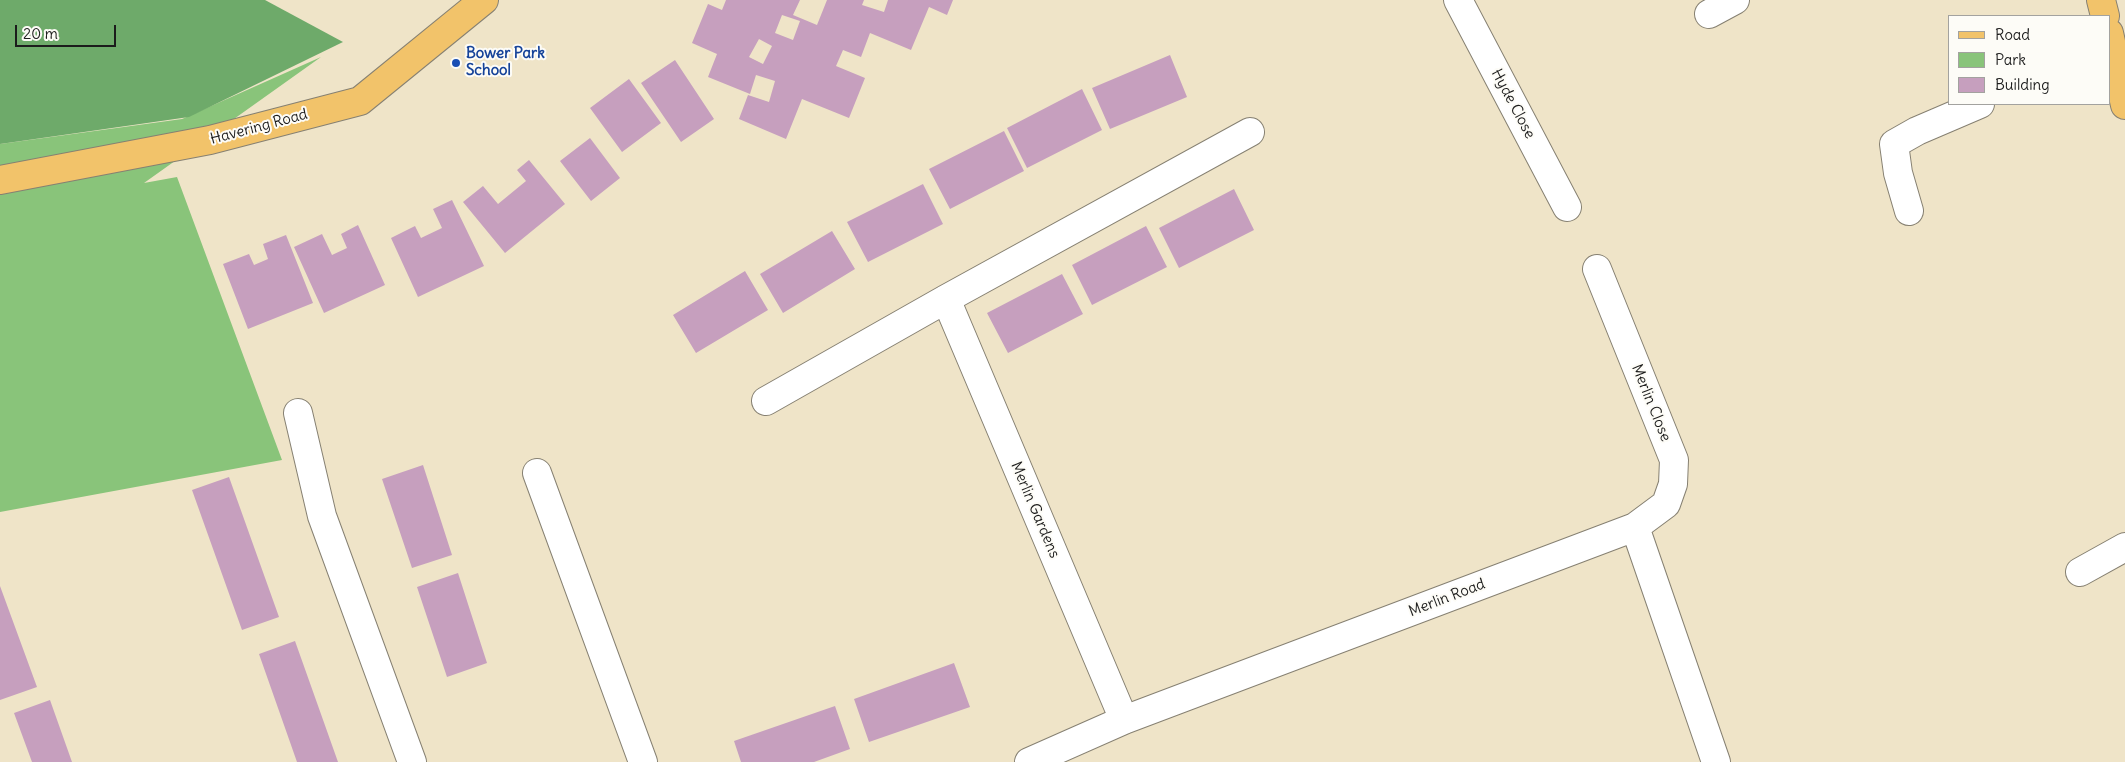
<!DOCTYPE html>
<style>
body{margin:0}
#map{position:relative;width:2125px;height:762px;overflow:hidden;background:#efe4c8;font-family:Delius,sans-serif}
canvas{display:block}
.legend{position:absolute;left:1948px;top:15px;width:162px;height:90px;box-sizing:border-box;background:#fdfcf7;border:1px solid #a3a29f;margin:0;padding:6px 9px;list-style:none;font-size:15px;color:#1c1c1c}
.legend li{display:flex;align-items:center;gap:10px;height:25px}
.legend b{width:25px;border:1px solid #a3a29f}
.scale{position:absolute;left:15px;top:25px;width:101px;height:22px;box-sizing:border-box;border:2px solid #1c1c1c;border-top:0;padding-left:6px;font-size:15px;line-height:18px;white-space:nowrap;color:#1c1c1c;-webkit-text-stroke:4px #fdfcf7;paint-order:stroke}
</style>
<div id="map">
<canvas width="2125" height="762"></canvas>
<ul class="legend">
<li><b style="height:6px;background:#f2c36a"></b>Road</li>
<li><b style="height:14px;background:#89c47a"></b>Park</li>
<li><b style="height:14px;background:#c69fbe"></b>Building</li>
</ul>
<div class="scale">20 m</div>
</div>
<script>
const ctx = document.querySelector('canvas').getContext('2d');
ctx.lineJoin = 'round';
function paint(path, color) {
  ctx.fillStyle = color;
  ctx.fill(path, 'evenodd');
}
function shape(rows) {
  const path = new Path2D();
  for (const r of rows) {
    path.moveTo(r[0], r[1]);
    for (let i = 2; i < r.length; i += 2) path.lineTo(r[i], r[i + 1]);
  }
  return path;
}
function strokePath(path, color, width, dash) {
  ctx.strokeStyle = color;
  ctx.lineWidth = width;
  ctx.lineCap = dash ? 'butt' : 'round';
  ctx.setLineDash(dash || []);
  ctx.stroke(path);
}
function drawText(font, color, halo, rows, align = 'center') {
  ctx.font = font + ' Delius,sans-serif';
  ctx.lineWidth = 4;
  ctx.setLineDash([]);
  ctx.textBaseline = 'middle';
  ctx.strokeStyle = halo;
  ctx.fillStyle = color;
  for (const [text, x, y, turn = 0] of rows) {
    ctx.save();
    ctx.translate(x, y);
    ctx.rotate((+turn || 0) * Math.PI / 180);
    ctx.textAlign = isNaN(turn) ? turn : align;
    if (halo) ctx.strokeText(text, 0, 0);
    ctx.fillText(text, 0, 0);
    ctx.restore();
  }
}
paint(shape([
 [321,57,144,183,177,177,282,460,0,512,0,144,182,119]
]), '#89c47a');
paint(shape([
 [0,0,265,0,343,42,189,117,0,144]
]), '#6eaa6a');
paint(shape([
 [726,0,800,0,793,15,817,25,827,0,864,0,862,5,884,12,888,0,953,0,947,15,929,7,911,50,870,33,861,57,843,50,836,66,865,78,849,118,802,99,786,139,739,119,748,95,769,102,775,81,756,75,750,94,708,77,717,54,692,43,708,4,722,10],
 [782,15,800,21,793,40,775,33],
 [759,39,772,46,763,64,749,57],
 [1170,55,1187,97,1110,129,1092,88],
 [675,60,714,119,681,142,641,83],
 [629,79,661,123,622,152,590,108],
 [1082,89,1102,130,1027,168,1007,128],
 [1004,131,1024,171,950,209,929,169],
 [590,138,620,178,591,201,560,161],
 [529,160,565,204,505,253,463,202,483,186,498,204,526,181,517,170],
 [923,184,943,224,868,262,847,222],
 [1234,189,1254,230,1179,268,1159,228],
 [452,200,484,266,418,297,391,238,415,226,421,238,442,228,433,209],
 [358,225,385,285,324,313,294,247,322,234,332,255,347,248,341,234],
 [1146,226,1167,267,1092,305,1072,265],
 [832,231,855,269,783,313,760,274],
 [286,235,313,303,248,329,223,264,249,254,254,265,268,259,263,244],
 [745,271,768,310,696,353,673,315],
 [1062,274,1083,314,1008,353,987,313],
 [423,465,452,555,412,568,382,479],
 [229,477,279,617,242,630,192,490],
 [458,573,487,663,447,677,417,587],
 [0,586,37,687,0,700],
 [295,641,338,762,297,762,259,654],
 [954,663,970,707,869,742,854,699],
 [50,700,72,762,32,762,14,713],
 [835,706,850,749,814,762,741,762,734,741]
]), '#c69fbe');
const minor = shape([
 [1458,0,1567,207],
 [1709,14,1735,0],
 [1909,211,1898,173,1894,144,1917,131,1980,104],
 [946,299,1124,720],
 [766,401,946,299,1250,132],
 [298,413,322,516,412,762],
 [537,473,643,762],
 [1635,527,1716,762],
 [2080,572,2125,547],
 [1029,762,1124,720,1635,527,1666,504,1673,484,1674,460,1597,269]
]);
const major = shape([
 [2101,0,2105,16],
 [2109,33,2125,105],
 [0,180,210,140,360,101,484,0]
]);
strokePath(minor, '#868072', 30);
strokePath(major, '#868072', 30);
strokePath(minor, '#fff', 28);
strokePath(major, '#f2c36a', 28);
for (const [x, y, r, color] of [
 [456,63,5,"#1a4fb4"]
]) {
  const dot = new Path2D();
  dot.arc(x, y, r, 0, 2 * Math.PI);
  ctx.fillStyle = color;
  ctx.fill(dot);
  strokePath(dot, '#fdfcf7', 2);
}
drawText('bold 15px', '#164399', '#fdfcf7', [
 ["Bower Park",466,54],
 ["School",466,71]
], 'left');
drawText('15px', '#1c1c1c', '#fdfcf7', [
 ["Hyde Close",1513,104,62],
 ["Havering Road",259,127,-15],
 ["Merlin Close",1651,403,68],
 ["Merlin Gardens",1035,510,67],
 ["Merlin Road",1447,598,-21]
]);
</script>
